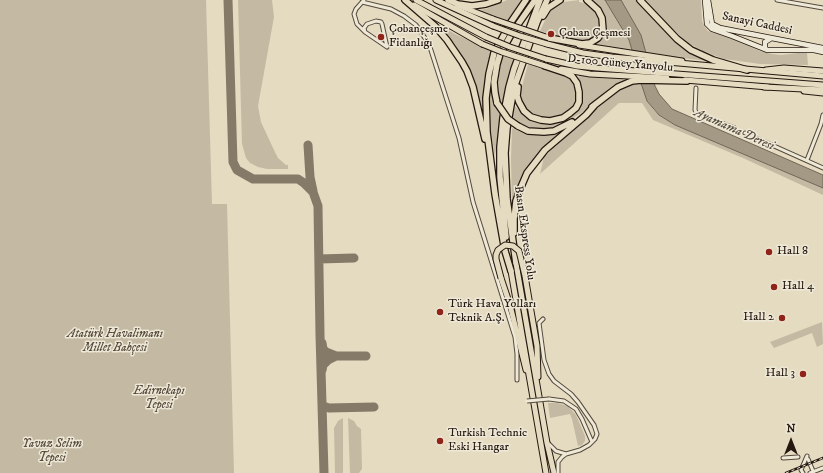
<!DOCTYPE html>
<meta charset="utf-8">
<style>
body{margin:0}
#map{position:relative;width:823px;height:473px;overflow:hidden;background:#e5dbc1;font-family:"IM FELL DW Pica",serif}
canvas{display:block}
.north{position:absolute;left:771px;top:421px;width:40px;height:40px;-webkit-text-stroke:3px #eee8d7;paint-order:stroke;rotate:0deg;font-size:11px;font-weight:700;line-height:16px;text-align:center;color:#251810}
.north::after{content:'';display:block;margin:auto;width:14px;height:18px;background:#251810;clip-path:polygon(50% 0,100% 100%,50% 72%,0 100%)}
</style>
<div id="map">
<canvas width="823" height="473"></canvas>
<div class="north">N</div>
</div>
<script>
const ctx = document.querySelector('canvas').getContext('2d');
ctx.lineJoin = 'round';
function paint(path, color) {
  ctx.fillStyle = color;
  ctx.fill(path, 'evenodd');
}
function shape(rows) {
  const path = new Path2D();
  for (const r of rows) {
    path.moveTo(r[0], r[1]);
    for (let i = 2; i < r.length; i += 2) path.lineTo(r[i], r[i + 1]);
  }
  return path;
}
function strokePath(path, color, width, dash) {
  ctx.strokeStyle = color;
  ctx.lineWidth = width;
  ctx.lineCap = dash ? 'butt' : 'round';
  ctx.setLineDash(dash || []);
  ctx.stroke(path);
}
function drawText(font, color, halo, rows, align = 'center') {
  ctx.font = font + ' "IM FELL DW Pica",serif';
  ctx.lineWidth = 3;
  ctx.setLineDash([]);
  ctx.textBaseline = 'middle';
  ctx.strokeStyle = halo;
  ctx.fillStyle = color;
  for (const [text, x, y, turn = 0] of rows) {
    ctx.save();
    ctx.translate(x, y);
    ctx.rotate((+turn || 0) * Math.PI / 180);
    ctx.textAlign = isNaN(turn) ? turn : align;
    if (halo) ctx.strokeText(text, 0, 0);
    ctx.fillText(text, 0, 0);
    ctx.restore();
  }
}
paint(shape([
 [0,0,206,0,212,204,227,204,234,473,0,473],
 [238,0,272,0,274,17,258,106,261,122,274,150,278,158,286,165,288,165,288,169,267,169,258,167,250,163,246,158,242,144],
 [507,0,523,0,509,22,476,10,486,9],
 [579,0,579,2,589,4,598,15,600,30,598,36,589,42,578,42,540,31,548,14,554,7,564,2],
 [591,0,605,0,629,40,633,52,593,45,598,42,604,34,606,21,604,14,598,6],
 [621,0,636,0,683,48,708,61,646,54,641,35],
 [646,0,701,0,702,21,705,27,708,31,738,40,760,51,772,54,781,55,807,52,808,65,760,64,724,59,703,51,688,43,670,26],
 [435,22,455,34,492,51,484,81,483,115,477,88,471,72,455,44],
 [502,56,514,59,509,75,503,107,499,98,498,82],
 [528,64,560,72,569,76,576,86,577,91,576,103,574,107,566,114,551,118,537,116,529,111,525,107,521,95,521,90],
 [579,75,623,79,624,80,613,85,581,113,562,125,552,128,536,129,520,124,512,118,515,106,524,116,533,121,541,124,560,122,571,117,579,107,582,98,582,90,578,79],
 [637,83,641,83,647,101,654,110,659,115,675,125,823,188,823,195,743,158,653,120,642,103,619,103,540,174,544,157,602,104,619,91],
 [490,87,494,102,500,115,495,157,489,120],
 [512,128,523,133,532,135,554,133,562,131,531,163,519,184,512,209,511,158],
 [822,322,823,344,817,347,812,333,774,348,770,342],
 [557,403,568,406,576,415,585,436,585,441,582,445,578,446,572,419,570,414,550,418,548,403],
 [343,418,343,473,335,473,334,428,338,421],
 [348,418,354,421,357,426,361,429,362,469,359,473,350,473]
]), '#c4baa3');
const water = shape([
 [605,0,621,0,641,35,655,86,659,94,672,109,823,175,823,188,675,125,659,115,647,101,641,83,641,80,629,40,605,0]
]);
paint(water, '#a49985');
strokePath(water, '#716556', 1);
strokePath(shape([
 [228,0,233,162,237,170,253,179,298,179,304,183,313,192,318,206,320,335,324,473],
 [308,145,310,177,313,191],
 [319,259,354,258],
 [322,343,323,349,326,352,336,356,328,360,323,365,322,370],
 [332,356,366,356],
 [322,403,323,406,329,408,374,407]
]), '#857a68', 9);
const minor = shape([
 [364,0,356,9,354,14,357,24,365,32,364,28,367,24,376,21,381,22,382,24,387,47],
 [777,0,823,8],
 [362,2,391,9,404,16,416,25,429,44,459,138,473,202,515,337,517,354,517,380],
 [365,32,387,47],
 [696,88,695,110,697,114,735,128],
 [745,133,823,168],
 [807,160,821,124,823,115],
 [543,319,539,323,544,360,549,374,554,381,571,394,578,402,594,425,597,434,595,439,589,445,580,450,566,454,562,457,558,462,558,473],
 [549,399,564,401,576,409,582,419,592,442],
 [548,443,556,451,566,454],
 [783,458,798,457],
 [808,459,813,471],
 [803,473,801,470,807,456],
 [810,473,823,468]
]);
const secondary = shape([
 [705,0,707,24,712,29,732,36,767,50,814,50,823,52],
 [708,0,712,24,720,28,823,48],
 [767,50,765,48,765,42,770,39]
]);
const primary = shape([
 [414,5,482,44],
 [457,5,493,19],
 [579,45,682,61],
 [561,69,590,74,667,78],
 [766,70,784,68,823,71],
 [685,80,768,87],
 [804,91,823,93],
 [516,263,547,443,554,473],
 [511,271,546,473],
 [525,276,537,346,538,377],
 [501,278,510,305,526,370]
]);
const trunk = shape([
 [416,0,486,37],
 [436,0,493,26],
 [547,44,583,53,612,57,823,76],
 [546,59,577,66,597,68,823,85],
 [764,87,823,90]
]);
const motorway = shape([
 [405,0,435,26,447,40,462,62,467,71,473,87,485,139],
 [448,0,458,4,472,6,486,4,498,0],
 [640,0,677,39,691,50,713,60,747,70],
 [543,16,548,8,560,0],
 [549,38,582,44,590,43,598,38,603,30,602,18,598,10,587,0],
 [518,87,517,96,519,102,524,111,531,117,541,120,550,121,563,118,570,113,576,108,579,102,579,92,577,83,572,76,566,73,545,66],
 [497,103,495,93,494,82,497,64,500,54,512,33,535,0],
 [592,107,618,87,632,81,641,80,687,81],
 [518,126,528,131,544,132,554,131,572,122],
 [514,233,514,219,516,201,521,187,527,173,545,150,586,115,594,106],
 [506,237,500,177,500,147,503,118,509,87,514,69,540,0],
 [516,263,507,199,505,153,507,128,514,88,537,22,547,0],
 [511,271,505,251,495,194,487,132,486,98,489,74,494,53,511,22,526,0]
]);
strokePath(minor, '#55493c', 5);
strokePath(secondary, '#251810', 6);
strokePath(primary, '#251810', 7);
strokePath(trunk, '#251810', 7);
strokePath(motorway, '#251810', 8);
strokePath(minor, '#eee8d7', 3);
strokePath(secondary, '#eee8d7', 4.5);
strokePath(primary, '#e5dbc1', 5);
strokePath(trunk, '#e5dbc1', 5);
strokePath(motorway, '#e5dbc1', 5.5);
const rail = shape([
 [786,473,823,458]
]);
strokePath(rail, '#251810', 2.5);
strokePath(rail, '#eee8d7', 1, [3]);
const minorBridge = shape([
 [527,401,549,399]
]);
const primaryBridge = shape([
 [493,19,549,38],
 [482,44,502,52,545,66],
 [501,278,496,259,496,255,498,250,505,245,513,246,519,251,525,276]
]);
const trunkBridge = shape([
 [493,26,520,36,547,44],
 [486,37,510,47,546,59]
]);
const motorwayBridge = shape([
 [497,103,508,119,518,126]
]);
strokePath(minorBridge, '#55493c', 5, []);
strokePath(primaryBridge, '#251810', 7, []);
strokePath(trunkBridge, '#251810', 7, []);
strokePath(motorwayBridge, '#251810', 8, []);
strokePath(minorBridge, '#eee8d7', 3);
strokePath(primaryBridge, '#e5dbc1', 5);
strokePath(trunkBridge, '#e5dbc1', 5);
strokePath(motorwayBridge, '#e5dbc1', 5.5);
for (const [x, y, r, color] of [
 [551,34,4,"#8f2418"],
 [381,37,4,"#8f2418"],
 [769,252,4,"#8f2418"],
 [774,287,4,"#8f2418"],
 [440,312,4,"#8f2418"],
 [782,318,4,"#8f2418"],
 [803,374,4,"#8f2418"],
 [440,441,4,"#8f2418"]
]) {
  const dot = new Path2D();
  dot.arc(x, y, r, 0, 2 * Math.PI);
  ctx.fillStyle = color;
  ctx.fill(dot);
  strokePath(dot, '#eee8d7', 1.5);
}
drawText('12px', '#251810', '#eee8d7', [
 ["Sanayi Caddesi",757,24,12],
 ["D-100 Güney Yanyolu",620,64,5],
 ["Basın Ekspress Yolu",524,233,82]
]);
drawText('12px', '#251810', '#eee8d7', [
 ["Çobançeşme",389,30],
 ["Fidanlığı",389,44],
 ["Çoban Çeşmesi",559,34],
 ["Hall 8",777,252],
 ["Hall 4",782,287],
 ["Türk Hava Yolları",448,305],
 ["Teknik A.Ş.",448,319],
 ["Hall 2",774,318,"right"],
 ["Hall 3",795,374,"right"],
 ["Turkish Technic",448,434],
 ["Eski Hangar",448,448]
], 'left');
drawText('italic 12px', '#55493c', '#eee8d7', [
 ["Atatürk Havalimanı",115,335],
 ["Millet Bahçesi",115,349],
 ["Edirnekapı",159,392],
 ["Tepesi",159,406],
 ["Yavuz Selim",52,445],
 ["Tepesi",52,459]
]);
drawText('italic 13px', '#584c3f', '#eee8d7', [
 ["Ayamama Deresi",734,130,24]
]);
</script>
